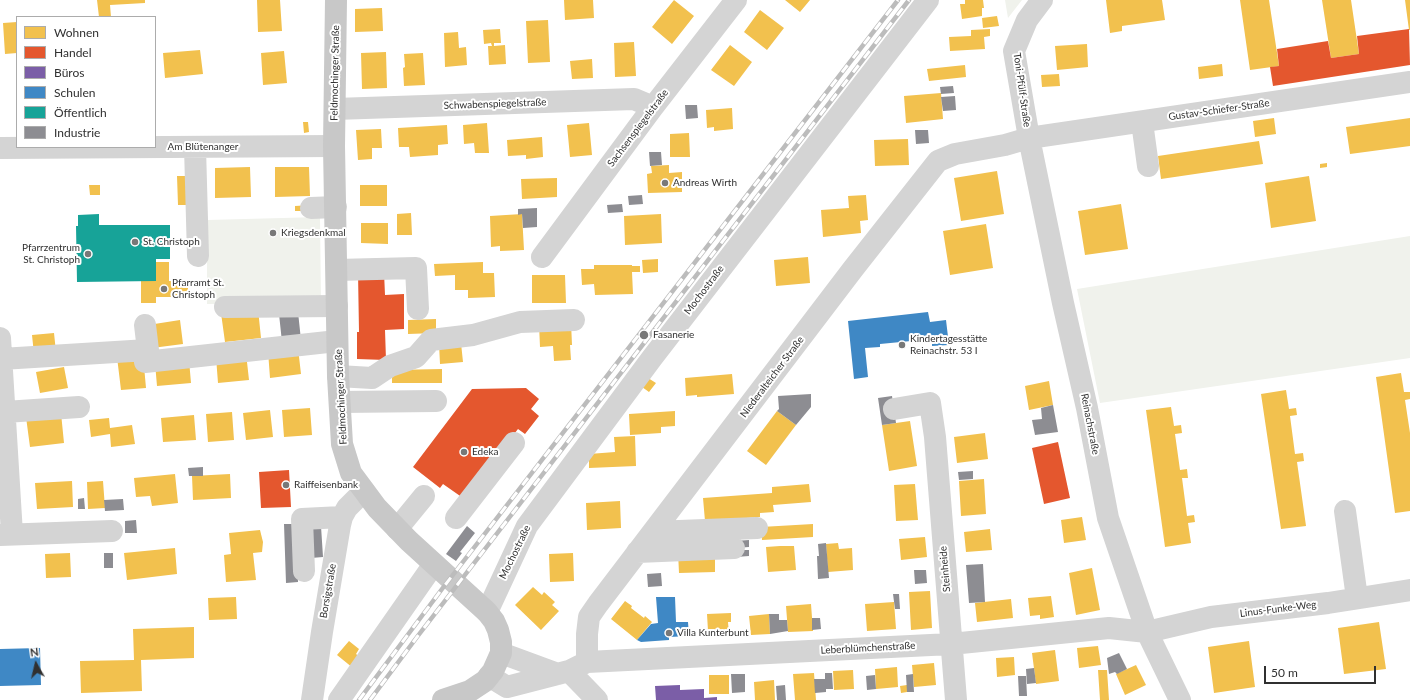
<!DOCTYPE html>
<meta charset="utf-8">
<style>
body{margin:0}
#map{position:relative;width:1410px;height:700px;overflow:hidden;background:#fff;font-family:Lato,sans-serif}
canvas{display:block}
.legend{position:absolute;left:16px;top:16px;width:140px;height:132px;box-sizing:border-box;background:#fff;border:1px solid #acacac;margin:0;padding:5px 7px;list-style:none;font-size:12px;color:#303030}
.legend li{display:flex;align-items:center;gap:8px;height:20px}
.legend b{width:20px;border:1px solid #acacac}
.north{position:absolute;left:16px;top:644px;width:40px;height:40px;-webkit-text-stroke:3px #fff;paint-order:stroke;rotate:352deg;font-size:11px;font-weight:700;line-height:16px;text-align:center;color:#303030}
.north::after{content:'';display:block;margin:auto;width:14px;height:18px;background:#303030;clip-path:polygon(50% 0,100% 100%,50% 72%,0 100%)}
.scale{position:absolute;left:1264px;top:666px;width:112px;height:18px;box-sizing:border-box;border:2px solid #303030;border-top:0;padding-left:5px;font-size:12px;line-height:14px;white-space:nowrap;color:#303030;-webkit-text-stroke:3px #fff;paint-order:stroke}
</style>
<div id="map">
<canvas width="1410" height="700"></canvas>
<ul class="legend">
<li><b style="height:11px;background:#f2c14e"></b>Wohnen</li>
<li><b style="height:11px;background:#e4572e"></b>Handel</li>
<li><b style="height:11px;background:#7b5ea7"></b>Büros</li>
<li><b style="height:11px;background:#3f88c5"></b>Schulen</li>
<li><b style="height:11px;background:#17a398"></b>Öffentlich</li>
<li><b style="height:11px;background:#8d8d92"></b>Industrie</li>
</ul>
<div class="north">N</div>
<div class="scale">50 m</div>
</div>
<script>
const ctx = document.querySelector('canvas').getContext('2d');
ctx.lineJoin = 'round';
function paint(path, color) {
  ctx.fillStyle = color;
  ctx.fill(path, 'evenodd');
}
function shape(rows) {
  const path = new Path2D();
  for (const r of rows) {
    path.moveTo(r[0], r[1]);
    for (let i = 2; i < r.length; i += 2) path.lineTo(r[i], r[i + 1]);
  }
  return path;
}
function strokePath(path, color, width, dash) {
  ctx.strokeStyle = color;
  ctx.lineWidth = width;
  ctx.lineCap = dash ? 'butt' : 'round';
  ctx.setLineDash(dash || []);
  ctx.stroke(path);
}
function drawText(font, color, halo, rows, align = 'center') {
  ctx.font = font + ' Lato,sans-serif';
  ctx.lineWidth = 4;
  ctx.setLineDash([]);
  ctx.textBaseline = 'middle';
  ctx.strokeStyle = halo;
  ctx.fillStyle = color;
  for (const [text, x, y, turn = 0] of rows) {
    ctx.save();
    ctx.translate(x, y);
    ctx.rotate((+turn || 0) * Math.PI / 180);
    ctx.textAlign = isNaN(turn) ? turn : align;
    if (halo) ctx.strokeText(text, 0, 0);
    ctx.fillText(text, 0, 0);
    ctx.restore();
  }
}
paint(shape([
 [1005,0,1022,0,1008,18],
 [320,217,321,303,207,304,207,220],
 [1410,236,1410,358,1100,403,1077,289]
]), '#f0f2ec');
paint(shape([
 [97,0,145,0,145,3,110,5,111,17,99,17],
 [257,0,280,0,282,31,258,32],
 [564,0,593,0,594,18,565,20],
 [674,0,694,16,672,44,652,27],
 [785,0,810,0,800,12],
 [965,0,983,0,984,8,982,8,982,16,962,19,960,4,965,4],
 [1106,0,1162,0,1165,20,1122,26,1122,31,1110,33],
 [1240,0,1269,0,1279,66,1250,70],
 [1322,0,1351,0,1359,54,1331,58],
 [1405,0,1410,0,1410,30,1409,30],
 [382,8,383,31,355,32,355,9],
 [760,10,784,28,767,50,744,32],
 [997,16,999,26,983,28,982,18],
 [548,20,550,62,528,63,526,21],
 [17,22,17,53,5,54,3,23],
 [500,29,501,43,494,43,494,46,505,45,506,64,489,65,488,46,492,46,491,43,484,44,483,30],
 [990,29,990,36,984,37,985,49,950,51,949,37,971,36,971,30],
 [458,32,459,48,466,47,467,65,445,67,444,33],
 [634,42,636,76,615,77,614,43],
 [1087,44,1088,67,1057,70,1055,46],
 [730,45,752,62,734,86,711,70],
 [200,50,203,74,165,78,163,53],
 [284,51,287,83,263,85,261,53],
 [386,52,387,88,362,89,361,53],
 [423,53,425,85,404,86,403,68,405,67,404,54],
 [592,59,593,78,572,79,570,61],
 [1222,64,1223,76,1199,79,1198,67],
 [965,65,966,77,929,81,927,69],
 [1059,74,1060,86,1042,87,1041,75],
 [941,93,943,119,906,123,904,96],
 [732,108,733,129,714,131,714,127,707,128,706,110],
 [1274,118,1276,134,1255,137,1253,121],
 [1410,118,1410,146,1350,154,1346,127],
 [303,122,308,122,309,132,304,133],
 [487,123,489,153,475,153,474,143,464,144,463,125],
 [589,123,592,155,570,157,567,125],
 [447,125,448,144,438,145,438,155,410,157,409,147,399,147,398,128],
 [381,129,382,148,372,148,372,159,358,160,356,130],
 [689,133,690,157,670,157,670,134],
 [542,137,543,157,526,159,526,155,508,156,507,140],
 [908,139,909,165,875,166,874,140],
 [1259,141,1263,164,1161,179,1158,156],
 [1327,163,1327,167,1320,168,1320,164],
 [669,165,669,173,682,172,682,192,648,193,647,174,652,173,651,166],
 [250,167,251,197,215,198,215,168],
 [275,167,309,167,310,196,275,197],
 [997,171,1004,214,961,221,954,178],
 [177,176,192,176,193,205,178,205],
 [1309,176,1316,221,1271,228,1265,183],
 [557,178,557,197,522,199,521,179],
 [89,185,100,185,100,195,90,195],
 [360,185,387,185,387,206,360,206],
 [866,195,868,220,860,221,861,233,823,237,821,210,849,208,848,196],
 [1121,204,1128,249,1085,255,1078,211],
 [311,205,311,211,295,211,295,206],
 [411,213,412,235,397,235,397,214],
 [522,214,524,250,500,251,500,246,491,247,490,216],
 [661,214,662,243,625,245,624,216],
 [361,223,388,223,388,244,361,243],
 [986,224,993,268,950,275,943,231],
 [808,257,810,283,776,286,774,260],
 [658,259,658,272,643,273,642,260],
 [156,262,169,262,169,281,188,281,188,297,156,297,156,303,141,303,141,281,156,281],
 [483,262,483,273,494,273,495,297,468,298,468,290,455,290,455,275,435,276,434,264],
 [594,265,632,265,632,266,640,266,640,272,632,272,633,294,595,295,594,284,582,285,581,269,594,269],
 [532,275,565,275,566,303,532,303],
 [258,309,261,338,225,342,221,313],
 [436,319,436,333,408,334,408,320],
 [180,320,183,344,152,348,148,325],
 [571,322,572,345,570,345,571,360,554,361,553,346,540,347,539,324],
 [54,333,56,352,34,354,32,335],
 [461,343,463,362,440,364,439,344],
 [298,348,301,374,270,378,268,351],
 [246,353,249,380,218,383,216,357],
 [143,355,146,388,121,390,117,357],
 [189,360,191,383,157,386,155,363],
 [64,367,68,388,40,393,36,372],
 [442,369,442,383,392,383,392,370],
 [1401,373,1404,392,1410,392,1410,399,1405,400,1410,433,1410,511,1395,513,1376,377],
 [732,374,734,394,697,397,697,395,686,396,685,378],
 [648,378,656,383,649,392,642,387],
 [1049,381,1053,405,1029,410,1025,386],
 [1286,390,1289,409,1296,408,1297,415,1290,416,1295,454,1303,453,1304,461,1297,462,1306,526,1281,529,1261,394],
 [1171,407,1174,426,1181,425,1182,433,1175,434,1180,470,1187,469,1188,478,1182,478,1187,516,1194,515,1195,522,1188,523,1191,543,1165,547,1146,410],
 [310,408,312,435,284,437,282,410],
 [270,410,273,437,246,440,243,413],
 [675,411,675,426,661,427,661,433,630,435,629,414],
 [777,411,796,425,766,465,747,451],
 [232,412,234,440,208,442,206,414],
 [61,413,64,443,30,447,26,417],
 [194,415,196,440,163,442,161,418],
 [109,418,110,428,132,425,135,444,111,447,110,434,91,437,89,420],
 [910,421,917,466,889,471,882,425],
 [985,433,988,459,957,463,954,437],
 [635,436,636,466,589,468,589,454,615,452,614,437],
 [175,474,178,503,152,506,150,496,136,497,134,478],
 [230,474,231,498,193,500,192,476],
 [984,479,986,514,961,516,959,481],
 [72,481,73,507,37,509,35,483],
 [103,481,105,508,88,509,87,482],
 [809,484,811,502,773,505,774,512,760,513,760,517,705,521,703,498,772,493,772,487],
 [915,484,918,520,896,521,894,485],
 [620,501,621,528,587,530,586,503],
 [1082,517,1086,540,1064,543,1061,520],
 [813,524,813,537,762,540,761,527],
 [990,529,992,550,966,552,964,532],
 [260,530,263,542,262,552,253,553,256,580,226,582,224,555,231,554,229,533],
 [925,537,927,557,901,560,899,539],
 [838,543,839,549,852,548,853,570,828,572,826,544],
 [780,546,794,546,796,570,768,572,766,547],
 [175,548,177,574,127,580,124,553],
 [715,551,715,572,679,573,678,552],
 [70,553,71,577,46,578,45,554],
 [573,553,574,581,550,582,549,554],
 [1092,568,1100,610,1076,615,1069,573],
 [533,587,542,595,544,592,555,602,552,605,559,611,541,630,515,605],
 [930,591,932,628,911,630,909,592],
 [1051,596,1054,617,1040,619,1040,615,1030,616,1028,598],
 [236,597,237,619,209,620,208,598],
 [1011,599,1013,618,977,622,975,603],
 [625,601,632,606,631,608,644,618,645,616,652,622,637,640,611,619],
 [894,602,896,629,867,631,865,604],
 [811,604,813,631,788,632,786,606],
 [731,613,731,622,728,622,729,634,705,637,705,631,708,631,707,614],
 [769,614,770,634,751,635,749,616],
 [1379,622,1386,669,1344,674,1338,628],
 [194,627,194,658,141,660,142,691,81,693,80,661,134,660,133,629],
 [349,641,359,649,356,654,361,658,353,668,337,655],
 [1249,641,1255,687,1214,693,1208,647],
 [1098,646,1101,665,1079,668,1077,648],
 [1055,650,1059,681,1036,684,1032,653],
 [1014,657,1015,675,997,677,996,658],
 [934,663,936,685,914,687,912,665],
 [1136,665,1146,685,1125,695,1116,674],
 [897,667,898,687,876,689,875,669],
 [853,670,854,689,834,690,833,671],
 [1098,670,1107,670,1109,700,1100,700],
 [814,673,816,700,795,700,793,674],
 [709,675,729,675,729,694,709,694],
 [774,680,775,700,755,700,754,682],
 [907,685,907,692,901,693,900,686]
]), '#f2c14e');
paint(shape([
 [1409,29,1410,65,1273,86,1270,67,1279,66,1277,49,1328,41,1331,58,1359,54,1357,36],
 [358,272,384,272,385,295,404,294,404,329,385,330,386,360,357,359,357,332,359,332],
 [526,388,539,399,531,409,539,416,525,434,518,429,470,491,463,498,443,484,440,488,413,467,472,389],
 [1058,442,1070,498,1044,504,1032,448],
 [289,470,291,507,261,508,259,472]
]), '#e4572e');
paint(shape([
 [680,685,680,690,704,689,704,698,717,697,717,700,656,700,655,686]
]), '#7b5ea7');
paint(shape([
 [928,312,930,322,946,320,949,345,932,346,932,339,880,344,880,347,865,348,868,377,854,379,848,321],
 [656,597,675,597,676,622,688,622,689,636,669,637,669,640,641,642,637,640,651,624,658,623],
 [40,648,41,685,0,686,0,649]
]), '#3f88c5');
paint(shape([
 [99,214,99,225,170,225,170,259,156,259,156,281,77,282,76,226,78,226,78,215]
]), '#17a398');
paint(shape([
 [953,86,954,93,941,94,940,87],
 [955,96,956,110,943,111,941,97],
 [685,105,697,105,698,118,686,119],
 [915,130,928,130,929,143,916,144],
 [649,152,661,152,662,165,650,166],
 [642,195,643,204,629,205,628,196],
 [622,204,623,212,608,213,607,205],
 [537,208,537,227,523,228,522,214,518,215,518,209],
 [298,312,301,340,282,342,279,314],
 [811,394,811,407,796,425,777,411,779,409,778,396],
 [892,396,896,423,882,425,878,398],
 [1053,405,1058,432,1035,435,1032,420,1042,419,1041,408],
 [203,467,203,476,189,476,188,468],
 [973,471,973,479,959,480,958,472],
 [84,498,85,509,78,509,78,499],
 [123,499,124,510,105,511,104,500],
 [136,520,137,533,125,533,125,521],
 [284,524,296,524,298,582,286,583],
 [309,526,321,526,323,557,311,558],
 [467,526,475,533,460,552,462,553,456,561,446,554],
 [749,540,749,547,735,548,735,541],
 [826,543,829,578,818,579,817,556,819,556,818,544],
 [735,550,749,550,749,556,736,557],
 [104,553,113,553,113,568,104,568],
 [983,564,985,602,969,603,966,565],
 [914,570,926,570,927,583,915,584],
 [661,573,662,586,648,587,647,574],
 [893,594,899,594,900,609,895,609],
 [769,614,779,614,779,620,787,620,788,631,770,634],
 [812,618,820,618,821,629,812,630],
 [1119,653,1127,669,1117,674,1115,672,1109,674,1107,658],
 [1034,668,1036,683,1027,684,1026,669],
 [825,673,832,673,833,689,826,689,826,692,815,693,814,679,825,679],
 [731,674,745,674,745,692,732,693],
 [913,674,914,692,907,692,906,675],
 [875,675,876,689,867,690,866,676],
 [1018,676,1026,676,1027,696,1019,696],
 [785,685,786,700,777,700,776,686]
]), '#8d8d92');
strokePath(shape([
 [1042,0,1027,20,1014,51,1029,138,1063,303,1087,408,1108,518,1147,632,1180,700],
 [335,109,634,99,653,107],
 [1142,122,1148,166],
 [195,147,198,256],
 [0,148,334,146],
 [311,208,336,207],
 [542,257,653,107,736,0],
 [337,270,416,268,418,309],
 [225,307,337,306],
 [0,338,12,534],
 [1,359,148,350,145,325],
 [145,362,337,341],
 [338,376,372,378,390,366,416,357,431,340,473,335,520,322,574,320],
 [340,402,436,401],
 [894,409,930,403,935,437,956,700],
 [5,412,79,407],
 [1345,511,1357,598],
 [456,518,514,443],
 [397,529,424,496],
 [653,532,757,528],
 [0,535,112,531],
 [637,552,734,548],
 [304,571,302,519,342,517],
 [487,612,527,526,652,358,928,0],
 [501,653,558,674],
 [587,662,951,644,1109,628,1147,632,1211,617,1328,603,1410,590],
 [569,671,587,662,587,634,589,617,598,604,853,269,938,161,955,154,1005,145,1029,138,1410,82],
 [489,676,507,687,569,671,597,700],
 [312,700,322,632,340,525,342,517,347,508,364,491],
 [339,700,434,564]
]), '#d4d4d4', 22);
strokePath(shape([
 [336,0,334,146,338,376,342,444,351,473,377,508,409,541,487,612,494,621,498,630,501,642,501,653,493,671,485,681,470,691,443,700]
]), '#c8c8c8', 22);
const rail = shape([
 [359,700,442,589,898,0],
 [370,700,417,637,909,0]
]);
strokePath(rail, '#bcbcbc', 4.5);
strokePath(rail, '#fff', 3, [9]);
for (const [x, y, r, color] of [
 [665,183,4,"#787878"],
 [273,233,4,"#787878"],
 [135,242,4,"#787878"],
 [88,254,4,"#787878"],
 [164,289,4,"#787878"],
 [644,335,5,"#787878"],
 [902,345,4,"#787878"],
 [464,452,4,"#787878"],
 [286,485,4,"#787878"],
 [669,633,4,"#787878"]
]) {
  const dot = new Path2D();
  dot.arc(x, y, r, 0, 2 * Math.PI);
  ctx.fillStyle = color;
  ctx.fill(dot);
  strokePath(dot, '#fff', 1.5);
}
drawText('10px', '#303030', '#fff', [
 ["Feldmochinger Straße",335,73,-89],
 ["Toni-Pfülf-Straße",1022,90,82],
 ["Schwabenspiegelstraße",495,104,-2],
 ["Gustav-Schiefer-Straße",1219,110,-8],
 ["Sachsenspiegelstraße",638,128,-53],
 ["Am Blütenanger",203,147],
 ["Mochostraße",704,290,-53],
 ["Niederalteicher Straße",772,377,-53],
 ["Feldmochinger Straße",341,397,-93],
 ["Reinachstraße",1090,424,79],
 ["Mochostraße",515,552,-64],
 ["Steinheide",945,569,-95],
 ["Borsigstraße",328,591,-80],
 ["Linus-Funke-Weg",1278,609,-7],
 ["Leberblümchenstraße",868,648,-3]
]);
drawText('10px', '#303030', '#fff', [
 ["Andreas Wirth",673,183],
 ["Kriegsdenkmal",281,233],
 ["St. Christoph",143,242],
 ["Pfarrzentrum",80,248,"right"],
 ["St. Christoph",80,260,"right"],
 ["Pfarramt St.",172,283],
 ["Christoph",172,295],
 ["Fasanerie",653,335],
 ["Kindertagesstätte",910,339],
 ["Reinachstr. 53 I",910,351],
 ["Edeka",472,452],
 ["Raiffeisenbank",294,485],
 ["Villa Kunterbunt",677,633]
], 'left');
</script>
